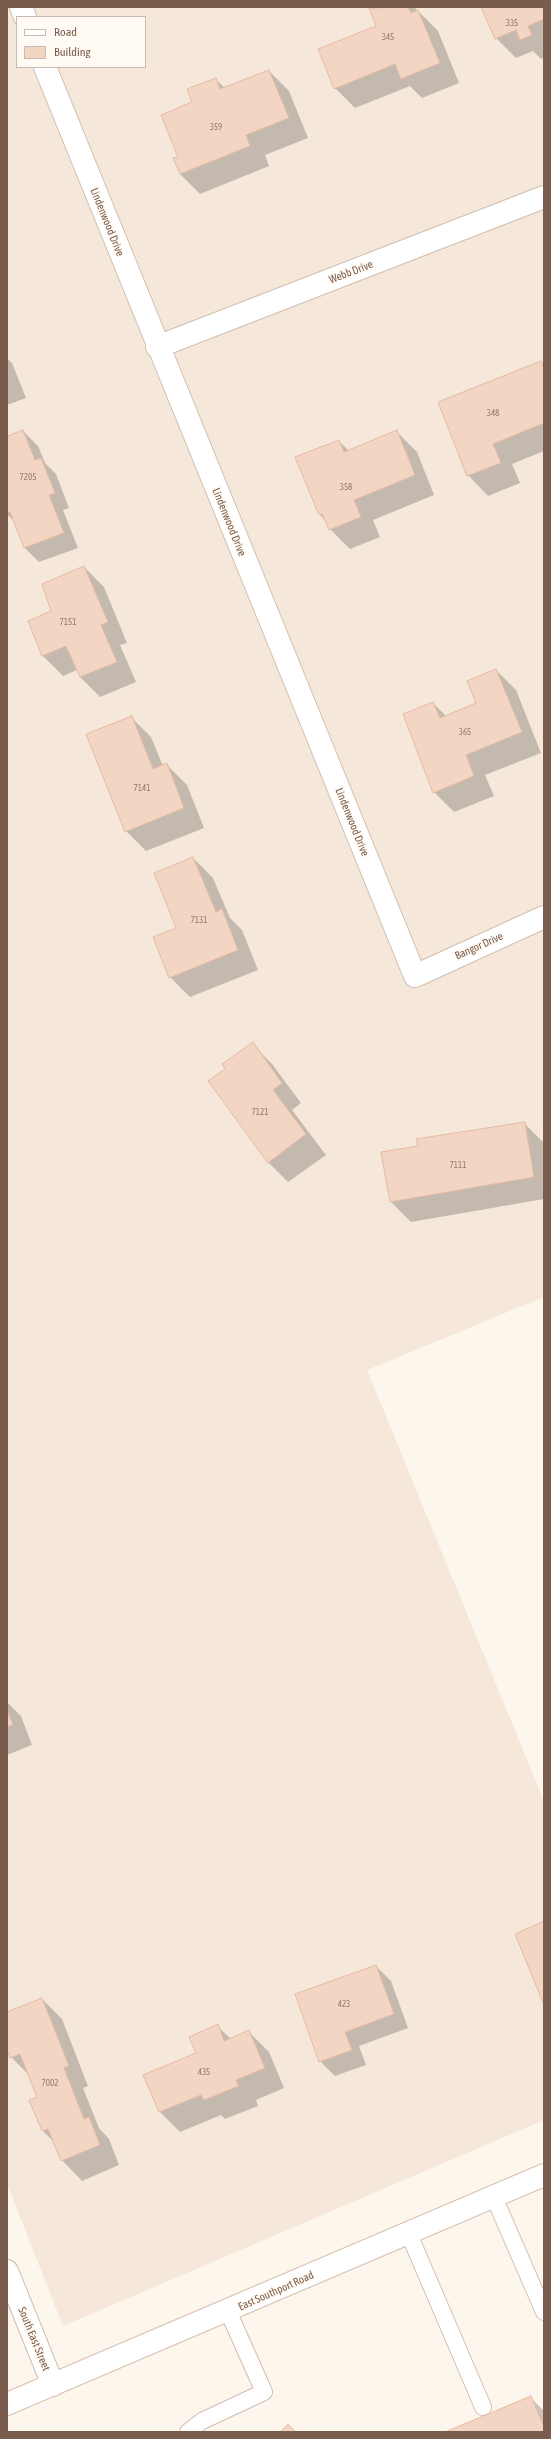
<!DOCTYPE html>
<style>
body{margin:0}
#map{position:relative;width:551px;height:2439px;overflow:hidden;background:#fdf6ec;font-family:"Asap Condensed",sans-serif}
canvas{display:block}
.frame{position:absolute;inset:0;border:8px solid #7a5c4d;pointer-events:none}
.legend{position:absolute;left:16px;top:16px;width:130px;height:52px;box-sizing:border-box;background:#fffaf3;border:1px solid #cabbb1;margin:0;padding:5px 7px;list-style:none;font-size:12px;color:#7a5c4d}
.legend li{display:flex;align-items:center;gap:8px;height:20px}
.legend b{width:20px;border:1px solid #cabbb1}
</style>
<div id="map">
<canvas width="551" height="2439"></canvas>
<div class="frame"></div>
<ul class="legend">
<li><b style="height:5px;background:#fff"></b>Road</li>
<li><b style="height:11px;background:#f3d5c3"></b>Building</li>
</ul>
</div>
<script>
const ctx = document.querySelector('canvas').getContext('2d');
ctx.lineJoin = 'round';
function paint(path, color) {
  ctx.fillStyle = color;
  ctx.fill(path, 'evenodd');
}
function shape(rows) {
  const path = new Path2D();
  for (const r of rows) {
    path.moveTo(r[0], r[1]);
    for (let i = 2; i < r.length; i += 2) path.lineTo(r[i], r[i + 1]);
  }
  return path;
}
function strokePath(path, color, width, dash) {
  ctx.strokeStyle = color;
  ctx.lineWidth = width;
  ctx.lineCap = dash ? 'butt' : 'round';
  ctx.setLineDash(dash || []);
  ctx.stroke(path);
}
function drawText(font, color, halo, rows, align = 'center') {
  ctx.font = font + ' "Asap Condensed",sans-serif';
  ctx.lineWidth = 3.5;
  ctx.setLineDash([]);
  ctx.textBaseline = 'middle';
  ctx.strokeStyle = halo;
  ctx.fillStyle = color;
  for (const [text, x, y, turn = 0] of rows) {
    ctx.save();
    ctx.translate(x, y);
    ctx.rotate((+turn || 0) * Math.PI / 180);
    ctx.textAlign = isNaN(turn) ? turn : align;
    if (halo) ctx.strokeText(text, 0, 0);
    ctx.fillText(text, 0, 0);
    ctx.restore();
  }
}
paint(shape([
 [7,7,544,7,544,1297,367,1370,544,1801,544,2120,63,2326,7,2184],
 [17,17,145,17,145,67,17,67]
]), '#f5e8da');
paint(shape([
 [374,7,414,7,438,31,459,83,422,98,410,86,355,108,335,88,377,26,370,8],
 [482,7,544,7,544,58,541,59,533,51,516,58,496,38],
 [269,71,289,91,308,138,265,155,269,166,200,194,180,174,179,157,193,103,215,79,225,88],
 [7,358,12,363,26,398,7,405],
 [541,362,544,366,544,451,512,464,520,483,488,496,468,475],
 [23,431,38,446,45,463,56,474,69,508,63,510,78,548,39,562,25,548,14,521,7,514,7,437],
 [397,432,417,452,434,495,373,520,380,537,350,549,330,529,327,522,320,515,339,441,349,451],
 [84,567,104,587,127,643,120,645,136,682,100,697,80,677,77,670,63,676,43,656,29,622,52,612],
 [496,670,516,690,541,753,485,775,494,796,454,812,434,792,433,703,446,716,478,704],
 [131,717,151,737,163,766,167,765,187,785,204,828,146,851,126,831],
 [193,858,213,878,230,918,242,930,258,970,190,997,170,977,177,928],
 [252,1044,272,1064,301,1103,292,1110,326,1155,288,1182,268,1162,227,1069],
 [524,1123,544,1143,544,1199,411,1222,391,1202,382,1153],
 [7,1702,21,1716,32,1745,7,1755],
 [376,1966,391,1981,408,2028,359,2046,366,2065,335,2076,320,2061],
 [42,1999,62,2019,88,2086,83,2088,99,2128,109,2139,119,2165,82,2181,62,2160,55,2143,43,2131,30,2100,38,2097,30,2076,11,2057,7,2047,7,2013],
 [217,2026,231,2039,249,2032,269,2052,284,2088,256,2100,258,2106,225,2119,221,2115,180,2132,160,2112],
 [531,2398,544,2411,544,2432,448,2432]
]), '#0003');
const building = shape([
 [408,7,411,13,418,10,440,63,401,79,395,64,334,89,318,49,376,26,369,8,408,7],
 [481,7,544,7,544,19,528,26,532,35,520,40,516,30,495,39,481,7],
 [269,70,289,118,246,135,250,146,180,174,173,158,178,157,161,115,192,102,187,89,216,78,220,89,269,70],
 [541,361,544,369,544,423,493,444,501,463,467,476,438,402,541,361],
 [23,430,35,460,41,458,55,493,49,495,64,533,24,548,10,512,7,513,7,436,23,430],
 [397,430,415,475,354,500,361,517,329,530,322,514,319,515,295,457,339,440,344,452,397,430],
 [84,566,108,622,101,625,117,662,80,677,66,646,42,656,28,621,51,611,42,584,84,566],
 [496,669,522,732,466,755,474,776,433,793,403,714,433,702,440,718,476,703,467,681,496,669],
 [132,716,153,769,167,763,184,808,125,832,86,734,132,716],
 [193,857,216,912,222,909,238,950,169,978,153,937,176,928,154,873,193,857],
 [253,1042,282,1083,273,1090,306,1134,268,1163,208,1081,225,1069,222,1064,253,1042],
 [525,1122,534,1177,390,1202,381,1152,418,1146,416,1139,525,1122],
 [7,1710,13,1725,7,1727,7,1710],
 [544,1921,544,2005,515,1934,544,1921],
 [376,1965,394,2014,345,2032,352,2050,319,2062,295,1994,376,1965],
 [42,1998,69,2066,64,2068,84,2119,89,2117,100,2145,61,2161,48,2129,42,2131,29,2100,37,2097,20,2054,10,2058,7,2050,7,2012,42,1998],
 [218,2024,224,2041,249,2030,265,2068,236,2080,239,2086,204,2100,201,2095,159,2112,143,2075,196,2053,189,2037,218,2024],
 [531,2396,544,2427,544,2432,445,2432,531,2396],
 [288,2424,296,2432,280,2432,288,2424]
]);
paint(building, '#f3d5c3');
strokePath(building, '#e6bba3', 1);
const service = shape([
 [494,2197,544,2312],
 [409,2234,483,2407],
 [188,2432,202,2421,264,2392,228,2311]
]);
const minor = shape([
 [21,7,25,17],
 [45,67,415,976,544,917],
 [157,347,544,197],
 [7,2271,53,2385]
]);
const secondary = shape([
 [7,2404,544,2175]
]);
strokePath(service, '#d1beb0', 18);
strokePath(minor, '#d1beb0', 24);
strokePath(secondary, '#d6c0b0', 24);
strokePath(service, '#fff', 16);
strokePath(minor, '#fff', 22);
strokePath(secondary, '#fff', 22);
drawText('9px', '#987a6a', null, [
 ["335",512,23],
 ["345",388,37],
 ["359",216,127],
 ["348",493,413],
 ["7205",28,477],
 ["358",346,487],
 ["7151",68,622],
 ["365",465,732],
 ["7141",142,788],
 ["7131",199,920],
 ["7121",260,1112],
 ["7111",458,1165],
 ["423",344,2004],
 ["435",204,2072],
 ["7002",50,2083]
]);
drawText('11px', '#7a5c4d', '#fffaf3', [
 ["Lindenwood Drive",107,222,68],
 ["Webb Drive",351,272,-21],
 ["Lindenwood Drive",229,522,68],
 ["Lindenwood Drive",352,822,68],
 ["Bangor Drive",479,946,-24],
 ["East Southport Road",276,2291,-24],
 ["South East Street",34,2339,68]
]);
</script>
